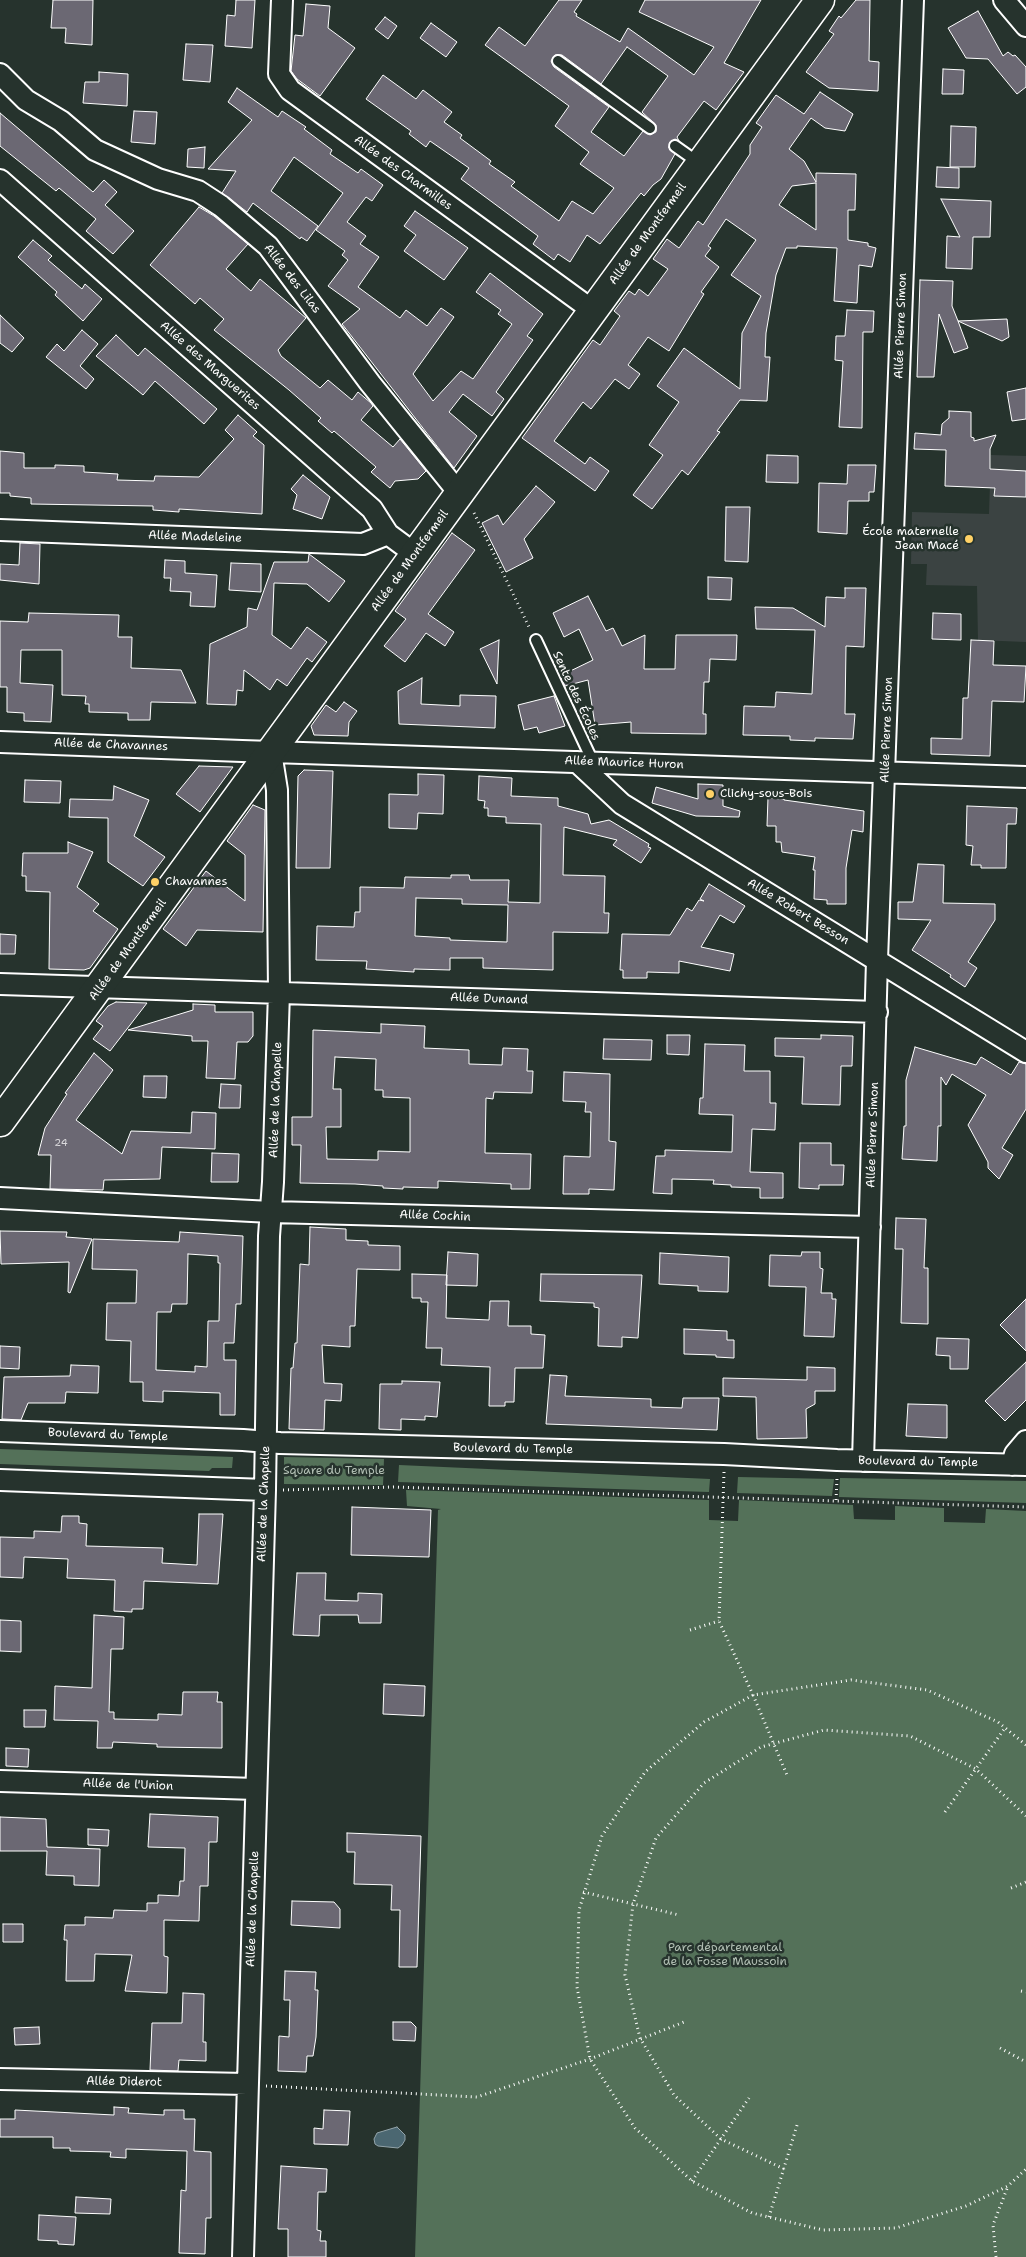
<!DOCTYPE html>
<meta charset="utf-8">
<style>
body{margin:0}
canvas{display:block;background:#26332d}
</style>
<canvas width="1026" height="2257"></canvas>
<script>
const ctx = document.querySelector('canvas').getContext('2d');
ctx.lineJoin = 'round';
function paint(path, color) {
  ctx.fillStyle = color;
  ctx.fill(path, 'evenodd');
}
function shape(rows) {
  const path = new Path2D();
  for (const r of rows) {
    path.moveTo(r[0], r[1]);
    for (let i = 2; i < r.length; i += 2) path.lineTo(r[i], r[i + 1]);
  }
  return path;
}
function strokePath(path, color, width, dash) {
  ctx.strokeStyle = color;
  ctx.lineWidth = width;
  ctx.lineCap = dash ? 'butt' : 'round';
  ctx.setLineDash(dash || []);
  ctx.stroke(path);
}
function drawText(font, color, halo, rows, align = 'center') {
  ctx.font = font + ' "Shantell Sans",sans-serif';
  ctx.lineWidth = 5;
  ctx.setLineDash([]);
  ctx.textBaseline = 'middle';
  ctx.strokeStyle = halo;
  ctx.fillStyle = color;
  for (const [text, x, y, turn = 0] of rows) {
    ctx.save();
    ctx.translate(x, y);
    ctx.rotate((+turn || 0) * Math.PI / 180);
    ctx.textAlign = isNaN(turn) ? turn : align;
    if (halo) ctx.strokeText(text, 0, 0);
    ctx.fillText(text, 0, 0);
    ctx.restore();
  }
}
paint(shape([
 [991,455,1026,456,1026,642,978,640,977,586,926,585,927,564,911,564,912,512,989,514]
]), '#3b4342');
paint(shape([
 [0,1449,233,1457,232,1468,212,1468,209,1471,0,1464],
 [284,1457,384,1459,383,1485,284,1484],
 [399,1465,710,1479,709,1492,398,1482],
 [738,1477,834,1479,832,1496,737,1493],
 [840,1478,1026,1481,1026,1503,839,1497],
 [406,1490,709,1500,709,1520,738,1521,739,1500,853,1505,854,1519,895,1520,895,1506,944,1508,944,1522,985,1523,986,1509,1026,1511,1026,2257,415,2257,438,1510,441,1509,407,1506]
]), '#547159');
const water = shape([
 [397,2127,405,2135,405,2140,402,2145,398,2148,378,2146,375,2144,374,2139,377,2133,397,2127]
]);
paint(water, '#4b6771');
strokePath(water, '#93a4aa', 1);
const building = shape([
 [53,0,93,0,92,45,65,43,66,28,51,28,53,0],
 [236,0,255,0,252,48,225,46,227,15,235,16,236,0],
 [559,0,582,0,574,12,577,14,576,16,620,42,628,28,694,75,714,47,639,12,645,0,761,0,724,63,744,72,716,110,704,101,677,137,679,141,675,139,670,142,669,148,675,154,661,179,653,185,644,196,641,193,600,244,587,235,570,262,558,254,554,260,533,244,538,236,461,179,469,168,430,141,426,147,409,134,411,131,366,99,383,75,416,99,423,90,452,112,444,122,462,135,460,138,491,161,489,164,515,182,511,186,559,221,572,201,593,214,614,188,580,164,589,152,555,126,569,106,485,45,499,27,525,46,559,0],
 [627,47,668,76,642,112,656,125,656,132,650,135,643,131,624,156,591,132,609,107,554,67,551,61,555,55,562,55,601,84,627,47],
 [856,0,870,0,869,61,879,62,878,91,829,88,806,72,834,34,829,31,839,16,841,18,856,0],
 [306,4,330,6,328,28,355,48,320,96,297,79,291,71,295,35,303,36,306,4],
 [978,11,1003,56,1008,52,1013,56,1015,55,1026,67,1026,87,1017,94,988,59,966,58,948,28,978,11],
 [385,17,397,26,388,39,375,29,385,17],
 [431,23,457,42,446,57,420,38,431,23],
 [186,44,213,45,210,82,183,80,186,44],
 [943,69,964,70,963,94,942,94,943,69],
 [99,72,128,74,127,106,83,103,85,82,99,82,99,72],
 [237,88,278,117,282,111,306,127,304,129,332,150,330,154,358,173,361,169,383,185,372,201,366,197,347,222,366,236,360,244,379,257,358,287,400,318,406,310,427,326,441,308,454,317,413,374,433,401,461,371,473,379,512,324,498,314,501,310,476,292,490,273,543,314,527,336,533,340,496,392,504,399,492,416,463,394,449,412,477,436,454,468,342,324,360,309,328,286,348,260,342,255,345,251,316,230,343,193,294,157,271,191,318,226,307,241,301,237,300,239,253,203,247,212,222,193,236,171,208,169,252,120,228,102,237,88],
 [820,92,853,114,845,131,825,128,811,118,789,149,804,161,816,182,816,173,856,174,855,210,848,210,848,240,868,243,868,246,876,248,872,267,859,265,857,303,834,301,837,248,797,246,797,248,786,248,776,275,766,333,765,357,770,357,767,401,740,400,717,431,720,432,688,475,682,470,652,509,633,495,663,455,649,445,679,402,657,386,684,348,740,389,742,333,761,296,731,275,756,240,726,219,708,246,711,248,705,256,719,267,701,292,704,294,669,351,648,337,628,365,640,374,629,389,615,379,591,409,583,402,554,441,585,464,590,457,609,471,595,491,522,438,593,340,600,345,620,316,614,311,629,291,635,295,639,289,648,296,668,269,653,259,667,239,679,248,698,221,703,225,750,154,750,145,762,127,756,123,776,95,804,114,820,92],
 [816,183,816,230,779,205,792,186,816,183],
 [134,111,157,112,155,144,131,142,134,111],
 [0,113,93,192,104,180,117,192,105,205,134,231,113,254,86,231,96,219,59,188,56,191,0,146,0,113],
 [951,126,976,127,975,167,950,167,951,126],
 [205,147,204,168,187,167,188,149,205,147],
 [937,167,959,168,959,188,936,187,937,167],
 [941,199,991,201,990,237,973,237,972,269,946,268,947,236,960,237,941,199],
 [199,207,214,216,248,244,226,269,251,291,260,279,306,318,278,350,281,356,320,388,328,380,352,400,358,392,371,403,373,406,361,420,393,447,400,439,426,471,418,479,395,481,390,488,371,472,376,467,334,431,332,433,318,421,321,418,289,390,214,330,224,319,200,298,195,304,150,265,199,207],
 [415,211,468,248,444,280,404,251,416,235,404,226,415,211],
 [33,240,52,256,48,260,82,289,85,284,102,299,83,321,55,295,57,292,18,257,33,240],
 [920,280,953,281,952,306,958,321,1007,319,1009,337,1002,341,958,321,968,348,954,353,939,314,934,377,917,377,920,280],
 [847,310,874,311,873,332,863,332,862,428,839,427,843,361,835,360,836,336,845,336,847,310],
 [0,315,24,338,12,352,0,343,0,315],
 [82,330,98,344,80,366,94,379,86,389,46,357,57,344,64,351,82,330],
 [116,335,138,356,145,348,217,409,204,424,155,381,143,395,96,356,116,335],
 [1026,388,1026,419,1012,421,1007,392,1026,388],
 [949,411,971,412,971,437,974,438,974,441,996,435,990,449,990,469,1026,471,1026,497,994,496,995,488,945,486,946,450,914,449,915,433,941,435,942,424,949,418,949,411],
 [238,415,257,432,253,436,264,445,262,514,179,509,179,512,153,510,153,506,31,504,31,498,10,496,10,493,0,493,0,451,24,453,24,468,55,468,55,465,84,466,84,472,118,474,117,480,154,481,155,476,199,477,234,439,225,430,238,415],
 [767,455,798,456,798,483,766,482,767,455],
 [848,465,876,465,874,492,869,492,869,501,848,501,847,534,818,532,819,483,847,484,848,465],
 [303,475,330,497,322,519,293,509,297,495,291,489,303,475],
 [536,486,555,502,524,539,533,558,506,572,482,523,498,515,503,525,536,486],
 [726,507,750,507,748,562,725,561,726,507],
 [452,533,475,550,428,614,454,632,445,646,426,633,405,662,384,646,406,619,395,611,452,533],
 [20,543,40,544,39,584,0,580,0,564,19,565,20,543],
 [309,554,345,581,329,602,307,584,274,583,272,635,291,649,307,627,327,642,312,662,307,658,287,686,277,679,270,690,244,670,243,691,237,690,236,705,207,704,210,644,247,627,248,608,257,610,274,562,308,562,309,554],
 [165,560,185,561,185,573,217,575,215,607,190,606,191,592,170,591,171,578,164,578,165,560],
 [231,563,261,564,261,592,229,590,231,563],
 [708,577,732,578,731,600,708,599,708,577],
 [845,588,866,588,864,647,846,646,845,714,855,714,853,739,815,738,815,741,790,740,790,736,743,735,744,706,775,707,776,692,812,694,815,630,756,629,755,607,793,608,825,627,826,597,845,598,845,588],
 [588,596,606,631,613,628,622,646,645,635,644,669,675,669,676,635,737,635,736,660,710,659,709,682,704,682,703,714,706,714,706,734,631,733,631,722,595,725,588,680,565,686,560,676,593,660,579,629,564,637,553,613,588,596],
 [29,613,119,615,118,637,132,637,131,668,181,670,196,703,151,702,150,720,128,720,128,713,89,712,89,704,85,704,86,696,62,695,62,650,21,650,20,683,53,685,51,722,24,721,24,713,7,712,7,687,0,687,0,621,28,622,29,613],
 [933,613,961,614,961,640,932,639,933,613],
 [499,640,497,684,480,649,499,640],
 [971,640,994,641,993,665,1026,666,1024,702,992,701,990,756,931,754,931,738,962,739,963,698,968,698,971,640],
 [422,678,421,704,460,706,460,695,496,696,495,728,399,724,398,691,422,678],
 [554,696,565,726,539,733,537,727,524,730,518,705,554,696],
 [344,702,357,711,349,722,348,736,314,735,311,726,326,705,336,712,344,702],
 [199,766,233,767,200,812,176,794,199,766],
 [304,770,333,771,330,868,296,868,298,776,304,770],
 [418,774,444,775,443,814,418,813,417,829,389,828,389,794,418,795,418,774],
 [479,776,512,778,511,796,558,798,558,806,588,814,591,824,609,820,649,844,648,847,651,848,641,863,613,845,617,840,564,827,563,875,605,876,604,913,609,913,608,933,553,932,553,970,483,968,483,958,450,958,450,970,414,969,414,972,366,969,367,961,316,960,317,926,354,927,355,912,360,912,360,887,404,888,405,877,451,878,451,875,469,875,470,880,509,880,508,902,540,903,541,824,506,823,506,817,488,816,488,808,484,808,485,801,478,800,479,776],
 [416,898,462,899,462,904,508,905,507,942,450,940,450,938,415,936,416,898],
 [25,780,61,781,60,803,24,802,25,780],
 [698,784,723,785,723,806,740,811,739,817,696,816,652,803,656,787,698,799,698,784],
 [114,786,149,800,134,836,165,857,143,886,108,862,108,818,69,817,70,799,113,800,114,786],
 [768,798,784,799,784,800,864,811,863,832,852,830,846,868,846,904,827,904,827,900,814,899,815,870,813,870,815,857,782,852,781,842,776,842,776,826,767,826,768,798],
 [253,805,265,810,263,932,197,930,186,946,163,929,206,871,245,901,245,855,227,841,253,805],
 [967,806,1017,808,1016,824,1007,824,1006,868,981,868,981,865,971,865,973,846,966,845,967,806],
 [68,842,93,852,77,887,99,904,93,911,118,929,90,968,84,970,49,969,50,892,26,891,26,876,22,876,23,853,68,853,68,842],
 [918,864,944,865,943,903,995,904,995,920,968,962,977,968,965,987,950,977,951,975,912,950,931,920,898,919,898,902,913,902,918,864],
 [709,884,745,906,734,923,720,915,701,947,734,954,730,971,679,961,679,973,647,972,647,978,623,978,623,970,620,970,622,934,670,935,687,908,692,911,699,900,704,901,700,899,709,884],
 [0,934,16,935,15,954,0,954,0,934],
 [116,1002,147,1003,110,1051,93,1039,103,1026,96,1021,108,1006,116,1002],
 [193,1004,215,1005,215,1012,253,1012,253,1036,248,1042,237,1042,235,1079,206,1078,208,1041,192,1041,192,1036,128,1030,193,1010,193,1004],
 [381,1024,425,1026,424,1048,469,1050,469,1064,502,1065,503,1048,528,1049,527,1071,533,1071,532,1093,494,1092,493,1099,486,1098,485,1153,531,1154,530,1189,511,1189,511,1184,438,1181,438,1188,403,1187,403,1189,383,1188,383,1186,355,1184,300,1183,301,1145,292,1145,292,1117,312,1117,313,1030,381,1033,381,1024],
 [335,1057,376,1059,375,1090,383,1090,383,1097,410,1098,410,1152,378,1151,378,1160,327,1159,326,1127,341,1127,341,1089,333,1089,335,1057],
 [667,1035,690,1035,689,1055,667,1054,667,1035],
 [821,1035,853,1036,852,1066,841,1066,840,1105,802,1104,804,1057,775,1056,775,1038,821,1039,821,1035],
 [604,1039,652,1040,651,1060,603,1059,604,1039],
 [705,1044,745,1045,744,1071,770,1071,770,1103,776,1103,775,1130,752,1129,750,1172,783,1173,783,1198,760,1198,760,1188,731,1187,731,1185,713,1184,714,1180,672,1179,672,1194,653,1193,656,1156,665,1156,665,1150,732,1152,733,1115,699,1114,700,1098,703,1098,705,1044],
 [915,1047,976,1065,981,1057,1011,1075,1019,1062,1026,1064,1026,1109,1002,1148,1013,1155,999,1179,988,1168,988,1162,968,1125,986,1095,952,1074,946,1085,941,1077,941,1126,938,1126,937,1161,902,1159,904,1126,906,1126,906,1080,915,1047],
 [94,1053,113,1070,76,1120,122,1154,131,1131,191,1133,192,1112,216,1113,215,1149,162,1147,160,1179,104,1180,103,1190,50,1189,51,1155,38,1155,45,1128,67,1094,65,1093,94,1053],
 [564,1072,610,1074,609,1141,616,1142,614,1190,589,1189,589,1194,563,1194,564,1156,590,1157,591,1112,585,1112,586,1102,563,1101,564,1072],
 [144,1076,167,1076,166,1098,143,1097,144,1076],
 [221,1084,241,1085,240,1108,219,1108,221,1084],
 [800,1143,831,1143,831,1165,844,1165,843,1185,819,1185,819,1189,799,1188,800,1143],
 [212,1153,239,1154,238,1182,211,1182,212,1153],
 [896,1218,926,1219,924,1268,928,1268,928,1324,901,1323,903,1249,895,1249,896,1218],
 [310,1227,346,1229,346,1240,368,1241,368,1245,400,1246,400,1270,357,1269,355,1326,350,1326,350,1347,322,1345,324,1383,342,1384,341,1401,325,1400,324,1430,289,1429,291,1368,293,1368,295,1343,297,1343,300,1264,309,1265,310,1227],
 [0,1231,67,1232,66,1237,92,1239,70,1293,68,1292,69,1262,1,1264,0,1231],
 [180,1232,243,1236,241,1304,236,1304,234,1343,224,1343,224,1360,236,1360,235,1415,220,1415,220,1393,163,1391,163,1402,143,1401,143,1382,130,1382,131,1341,106,1340,107,1303,136,1303,137,1270,92,1269,93,1239,179,1242,180,1232],
 [188,1254,218,1256,218,1263,220,1263,219,1321,208,1321,207,1367,195,1366,195,1372,156,1370,157,1312,171,1312,172,1304,187,1304,188,1254],
 [448,1252,478,1254,477,1286,446,1285,448,1252],
 [802,1252,820,1252,820,1268,823,1269,821,1293,832,1293,832,1299,836,1299,834,1337,804,1336,806,1287,769,1286,770,1255,801,1256,802,1252],
 [660,1253,729,1257,728,1292,698,1291,698,1286,659,1284,660,1253],
 [412,1274,447,1275,446,1318,489,1320,490,1301,509,1301,508,1326,531,1326,531,1334,545,1335,543,1368,515,1368,514,1402,505,1402,505,1406,489,1406,490,1367,441,1365,442,1348,426,1348,428,1302,421,1302,421,1298,412,1298,412,1274],
 [541,1274,642,1275,638,1338,622,1337,622,1347,598,1346,599,1308,594,1307,594,1303,540,1301,541,1274],
 [1026,1299,1026,1351,1000,1325,1026,1299],
 [684,1329,727,1331,727,1340,734,1340,734,1358,716,1357,716,1355,684,1354,684,1329],
 [937,1338,969,1339,968,1369,950,1369,950,1356,936,1355,937,1338],
 [0,1346,20,1347,19,1369,0,1368,0,1346],
 [1026,1362,1026,1400,1005,1421,985,1401,1026,1362],
 [71,1365,99,1366,98,1393,66,1392,65,1403,28,1403,21,1420,2,1419,4,1377,70,1376,71,1365],
 [807,1367,835,1368,835,1391,815,1391,815,1404,806,1409,807,1438,757,1439,756,1397,723,1396,723,1378,807,1380,807,1367],
 [550,1375,567,1376,565,1396,651,1399,651,1407,682,1408,683,1398,719,1398,717,1430,546,1424,550,1375],
 [402,1381,440,1382,437,1417,425,1416,425,1420,401,1419,401,1430,379,1429,380,1384,402,1384,402,1381],
 [908,1404,947,1405,947,1438,906,1436,908,1404],
 [352,1507,431,1510,429,1557,351,1555,352,1507],
 [199,1514,223,1514,218,1584,144,1581,143,1609,132,1609,132,1612,114,1611,115,1580,67,1578,68,1559,24,1557,23,1578,0,1577,0,1537,34,1538,34,1531,61,1532,62,1516,79,1516,79,1523,87,1524,86,1546,163,1548,162,1563,197,1565,199,1514],
 [297,1573,326,1573,325,1600,358,1601,358,1593,382,1594,381,1623,359,1623,358,1615,320,1615,319,1636,293,1635,297,1573],
 [94,1615,124,1617,123,1649,111,1649,109,1712,114,1712,114,1719,158,1720,158,1714,182,1715,183,1692,218,1692,217,1702,222,1702,222,1748,157,1747,157,1744,113,1742,112,1748,97,1748,98,1721,54,1720,55,1686,92,1688,94,1615],
 [0,1620,21,1621,21,1652,0,1651,0,1620],
 [384,1684,425,1686,424,1716,383,1714,384,1684],
 [24,1710,46,1710,45,1727,24,1727,24,1710],
 [6,1748,29,1749,28,1767,6,1766,6,1748],
 [150,1814,218,1817,217,1842,209,1842,208,1886,200,1886,199,1921,164,1920,164,1956,168,1957,167,1993,125,1991,132,1955,95,1954,94,1981,66,1981,67,1943,67,1940,64,1940,65,1925,85,1925,85,1917,113,1918,114,1910,147,1911,147,1903,158,1903,158,1895,179,1896,180,1881,184,1881,185,1848,148,1847,150,1814],
 [0,1817,46,1819,47,1847,100,1849,99,1886,74,1885,74,1876,46,1875,47,1851,0,1851,0,1817],
 [88,1829,109,1830,108,1846,88,1845,88,1829],
 [347,1833,421,1836,417,1967,399,1967,400,1910,391,1910,392,1885,354,1884,355,1852,347,1852,347,1833],
 [292,1901,334,1902,340,1909,340,1928,291,1925,292,1901],
 [3,1924,23,1924,23,1942,3,1942,3,1924],
 [285,1971,316,1972,315,1990,318,1990,316,2037,313,2056,307,2056,306,2072,278,2071,279,2036,289,2037,290,2000,284,2000,285,1971],
 [183,1993,204,1994,203,2042,206,2042,206,2061,179,2060,178,2071,150,2070,152,2023,182,2023,183,1993],
 [393,2022,411,2022,416,2027,415,2041,393,2040,393,2022],
 [39,2027,40,2044,15,2045,14,2028,39,2027],
 [114,2107,129,2108,128,2113,164,2115,164,2110,184,2110,184,2119,195,2119,194,2151,211,2152,211,2218,206,2218,205,2254,179,2253,181,2190,186,2191,187,2151,126,2149,126,2158,110,2157,111,2152,70,2151,70,2148,53,2148,53,2137,0,2137,0,2119,15,2119,15,2110,114,2115,114,2107],
 [324,2110,350,2111,348,2145,314,2144,314,2128,323,2129,324,2110],
 [281,2166,327,2169,326,2192,318,2192,317,2230,321,2231,320,2241,326,2241,326,2257,288,2257,288,2229,278,2229,281,2166],
 [76,2197,111,2199,110,2214,75,2213,76,2197],
 [39,2215,76,2217,74,2245,58,2244,58,2241,38,2240,39,2215]
]);
paint(building, '#6b6873');
strokePath(building, '#fff', 1);
const service = shape([
 [558,61,650,128],
 [675,146,699,163],
 [536,640,593,762]
]);
const minor = shape([
 [282,0,279,74,290,90,592,310],
 [1004,0,1026,26],
 [0,74,26,100,61,121,95,150,158,179,198,191,221,206,268,246,370,383,459,493],
 [0,180,372,509,388,534,415,554],
 [0,530,363,544,388,534],
 [0,742,242,751,1026,777],
 [577,762,622,804,1026,1052],
 [0,984,877,1012],
 [0,1198,271,1212,870,1227],
 [0,1431,243,1440,280,1443,724,1454,837,1460,1026,1465],
 [863,1461,877,960,913,0],
 [1012,1465,1015,1454,1026,1441],
 [0,1480,265,1490],
 [0,1781,256,1789],
 [0,2079,247,2084],
 [243,2257,265,1490,269,1236,273,1182,279,992,277,790,271,752]
]);
const secondary = shape([
 [0,1122,820,0]
]);
strokePath(service, '#fff', 14);
strokePath(minor, '#fff', 24);
strokePath(secondary, '#fff', 31);
strokePath(shape([
 [474,513,530,629],
 [724,1472,719,1621,753,1695],
 [283,1490,393,1487,1026,1507],
 [836,1500,837,1478],
 [690,1630,719,1621],
 [1026,1745,998,1722,927,1690,851,1680,753,1695,704,1722,645,1772,602,1836,579,1910,577,1987,590,2059,635,2128,692,2181,752,2213,823,2230,896,2228,966,2206,1008,2186,1026,2169],
 [945,1812,1005,1728],
 [1011,1888,1026,1882],
 [583,1892,679,1915],
 [1021,1991,1026,1992],
 [1000,2048,1026,2062],
 [266,2086,477,2097,590,2059,684,2022],
 [784,2169,721,2139,674,2095,640,2038,625,1975,633,1904,656,1838,704,1783,761,1747,824,1730,910,1736,976,1769,1026,1816],
 [692,2181,749,2098],
 [769,2217,798,2122],
 [996,2257,993,2225,1008,2186]
]), '#fff', 3, [1, 4]);
strokePath(service, '#26332d', 10);
strokePath(minor, '#26332d', 20);
strokePath(secondary, '#26332d', 28);
strokePath(shape([
 [753,1695,787,1775]
]), '#fff', 3, [1, 4]);
for (const [x, y, r, color] of [
 [969,539,5,"#ffd166"],
 [710,794,5,"#ffd166"],
 [155,882,5,"#ffd166"]
]) {
  const dot = new Path2D();
  dot.arc(x, y, r, 0, 2 * Math.PI);
  ctx.fillStyle = color;
  ctx.fill(dot);
  strokePath(dot, '#26332d', 2);
}
drawText('10px', '#dad9dc', null, [
 ["24",61,1143]
]);
drawText('12px', '#fff', '#26332d', [
 ["Allée des Charmilles",403,173,36],
 ["Allée de Montfermeil",648,234,-54],
 ["Allée des Lilas",292,279,52],
 ["Allée Pierre Simon",901,326,-88],
 ["Allée des Marguerites",210,366,41],
 ["Allée Madeleine",195,537,2],
 ["Allée de Montfermeil",410,561,-54],
 ["Sente des Écoles",576,696,65],
 ["Allée Pierre Simon",887,730,-88],
 ["Allée de Chavannes",111,745,2],
 ["Allée Maurice Huron",624,763,2],
 ["Allée Robert Besson",798,912,31],
 ["Allée de Montfermeil",128,950,-54],
 ["Allée Dunand",489,999,2],
 ["Allée de la Chapelle",276,1100,-88],
 ["Allée Pierre Simon",873,1135,-88],
 ["Allée Cochin",435,1216,2],
 ["Boulevard du Temple",108,1435,2],
 ["Boulevard du Temple",513,1449,1],
 ["Boulevard du Temple",918,1462,1],
 ["Allée de la Chapelle",264,1504,-88],
 ["Allée de l'Union",128,1785,2],
 ["Allée de la Chapelle",253,1909,-88],
 ["Allée Diderot",124,2082,1]
]);
drawText('12px', '#fff', '#26332d', [
 ["École maternelle",959,532,"right"],
 ["Jean Macé",959,546,"right"],
 ["Clichy-sous-Bois",720,794],
 ["Chavannes",165,882]
], 'left');
drawText('12px', '#b2bfb4', '#26332d', [
 ["Square du Temple",334,1471],
 ["Parc départemental",725,1948],
 ["de la Fosse Maussoin",725,1962]
]);
</script>
